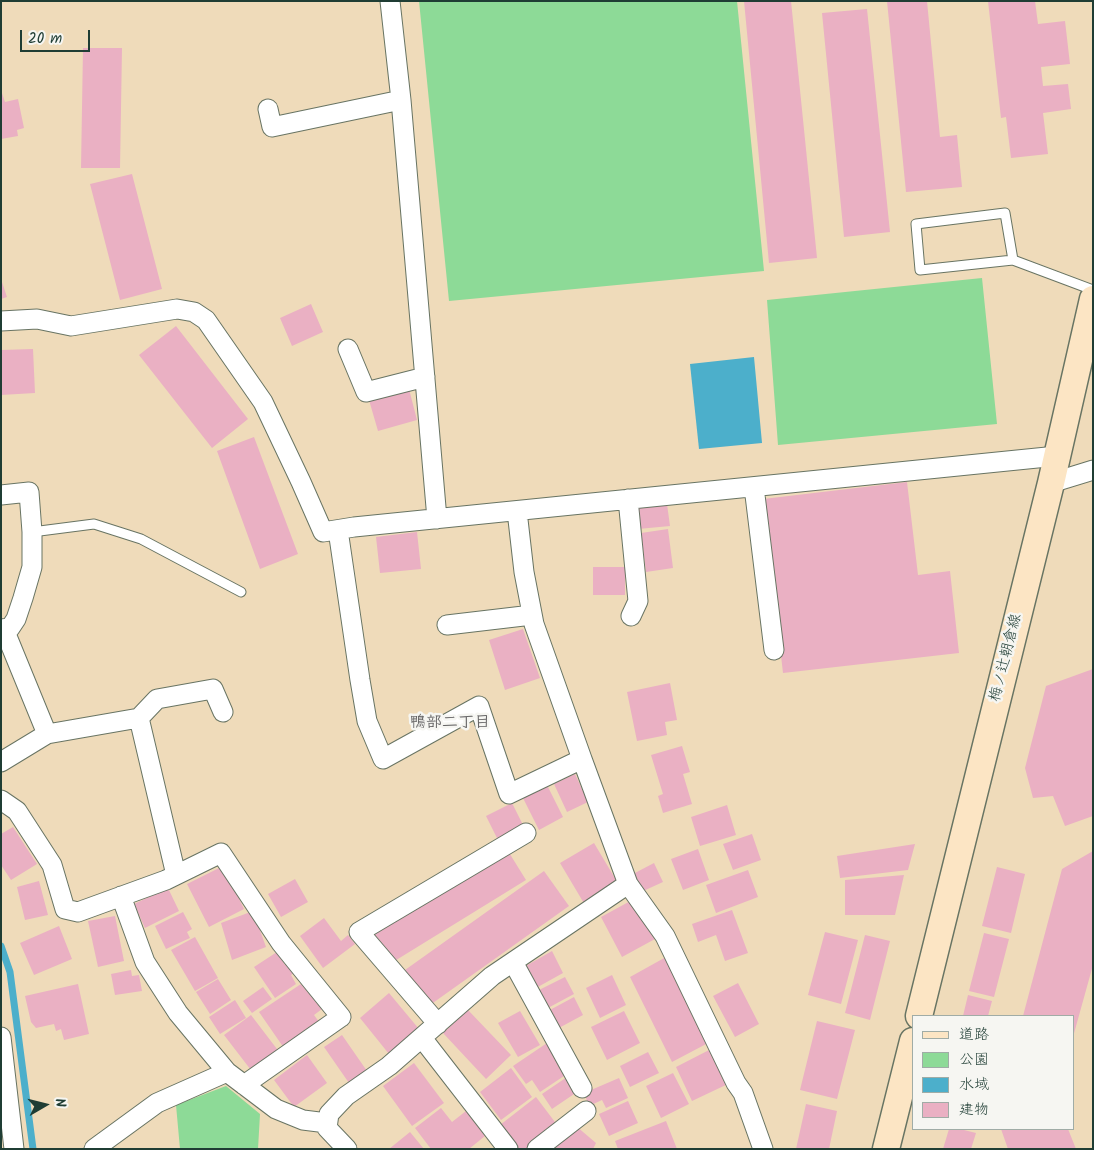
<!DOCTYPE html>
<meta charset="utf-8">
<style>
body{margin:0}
#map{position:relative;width:1094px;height:1150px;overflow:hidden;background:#efdbba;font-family:Kalam,"Klee One",sans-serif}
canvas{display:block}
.frame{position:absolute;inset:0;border:2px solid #1f3d34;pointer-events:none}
.legend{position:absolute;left:912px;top:1015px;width:162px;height:115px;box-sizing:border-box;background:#f6f6f2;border:1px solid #a0aca6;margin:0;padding:6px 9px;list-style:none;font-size:15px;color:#1f3d34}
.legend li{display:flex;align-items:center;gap:10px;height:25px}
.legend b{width:25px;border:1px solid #a0aca6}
.north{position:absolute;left:20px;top:1080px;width:50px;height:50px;-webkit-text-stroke:4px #f6f6f2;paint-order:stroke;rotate:82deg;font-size:14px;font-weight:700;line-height:20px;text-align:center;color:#1f3d34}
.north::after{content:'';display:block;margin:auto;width:18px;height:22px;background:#1f3d34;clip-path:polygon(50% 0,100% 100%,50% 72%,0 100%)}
.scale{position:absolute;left:20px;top:30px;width:70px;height:22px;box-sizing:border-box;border:2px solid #1f3d34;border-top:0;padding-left:6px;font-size:15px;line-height:18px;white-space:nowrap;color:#1f3d34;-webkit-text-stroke:4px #f6f6f2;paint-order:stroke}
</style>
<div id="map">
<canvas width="1094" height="1150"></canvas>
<div class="frame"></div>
<ul class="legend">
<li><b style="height:6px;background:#fce5c4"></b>道路</li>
<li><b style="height:14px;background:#8dda97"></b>公園</li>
<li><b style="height:14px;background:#4cafcb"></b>水域</li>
<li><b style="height:14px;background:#eab0c3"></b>建物</li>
</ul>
<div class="north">N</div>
<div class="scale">20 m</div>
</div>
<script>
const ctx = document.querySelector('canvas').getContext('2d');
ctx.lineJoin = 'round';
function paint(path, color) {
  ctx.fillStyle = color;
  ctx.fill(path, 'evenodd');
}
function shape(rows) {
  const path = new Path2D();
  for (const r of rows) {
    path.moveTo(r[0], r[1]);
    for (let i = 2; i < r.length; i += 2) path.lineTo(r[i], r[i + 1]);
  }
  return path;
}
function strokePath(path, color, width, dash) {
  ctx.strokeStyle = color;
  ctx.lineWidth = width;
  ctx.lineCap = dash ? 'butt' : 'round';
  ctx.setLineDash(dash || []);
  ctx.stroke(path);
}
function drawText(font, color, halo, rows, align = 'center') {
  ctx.font = font + ' Kalam,"Klee One",sans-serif';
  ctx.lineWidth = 5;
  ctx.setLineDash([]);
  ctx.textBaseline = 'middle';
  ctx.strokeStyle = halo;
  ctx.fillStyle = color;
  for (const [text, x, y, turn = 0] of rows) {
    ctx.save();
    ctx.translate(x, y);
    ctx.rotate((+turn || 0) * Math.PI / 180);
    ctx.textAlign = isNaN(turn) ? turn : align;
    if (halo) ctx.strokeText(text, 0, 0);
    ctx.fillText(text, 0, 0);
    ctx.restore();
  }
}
paint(shape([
 [419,1,737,1,764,271,449,301],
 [982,278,997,424,778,445,767,300],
 [226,1086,260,1114,258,1149,180,1149,176,1105]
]), '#8dda97');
paint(shape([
 [754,357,762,443,699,449,690,364]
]), '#4cafcb');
strokePath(shape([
 [1,946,10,972,33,1149]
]), '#4cafcb', 7);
paint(shape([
 [744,1,791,1,817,258,769,263],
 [887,1,927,1,940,137,957,135,962,187,906,192],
 [988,1,1035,1,1038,24,1065,21,1070,64,1041,67,1043,86,1068,84,1071,109,1043,113,1048,154,1011,158,1006,117,1001,118],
 [867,9,890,232,844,237,822,13],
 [83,48,122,48,120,168,81,168],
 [1,90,5,102,18,99,24,128,17,130,18,136,1,139],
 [132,174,162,289,120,300,90,184],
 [1,279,7,297,1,299],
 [311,304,323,332,292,346,280,318],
 [176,326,248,419,212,448,139,355],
 [33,349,35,393,1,395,1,350],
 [409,389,417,420,378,431,369,400],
 [254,437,298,554,260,569,217,451],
 [907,482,918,575,950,571,959,653,783,673,763,499],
 [667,504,670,526,638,529,636,508],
 [668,529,673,568,646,572,641,533],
 [417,532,421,569,380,573,376,537],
 [593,567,625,567,625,595,593,595],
 [523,629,540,678,505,690,489,640],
 [1093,669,1093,816,1065,826,1053,796,1033,798,1025,768,1046,686],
 [670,683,677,720,665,722,667,735,637,741,627,692],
 [682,746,690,772,683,774,692,804,663,813,658,796,663,794,651,755],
 [575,774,588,802,567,812,554,784],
 [547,785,563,817,539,830,523,798],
 [512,803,525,829,499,842,486,816],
 [727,805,736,835,700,846,691,817],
 [13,827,37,864,11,880,1,865,1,834],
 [752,834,761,860,733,870,723,844],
 [594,843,619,885,585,905,560,863],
 [915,844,908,870,840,878,837,856],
 [698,849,709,880,683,890,671,859],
 [508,851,526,880,393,962,371,933],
 [1093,851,1093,965,1073,1037,1073,1016,1023,1016,1062,869],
 [654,863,663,882,641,892,633,874],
 [223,866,244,909,209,927,187,884],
 [997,867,1025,874,1011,933,982,926],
 [748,870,758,897,716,913,706,885],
 [544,871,569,906,430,1005,405,970],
 [904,875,895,915,845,915,845,880],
 [295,879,308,902,281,917,268,894],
 [39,881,48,915,25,920,17,887],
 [168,888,179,911,145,928,134,904],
 [634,899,655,939,622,957,601,917],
 [732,910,748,953,725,961,716,935,698,942,692,924],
 [253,911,266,947,232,960,221,923],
 [183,912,192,929,187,932,190,938,166,949,155,926],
 [115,916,124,961,98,967,88,921],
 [324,918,341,941,348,935,355,944,323,968,300,936],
 [59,926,72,959,34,975,20,943],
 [825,932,858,940,841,1004,808,995],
 [984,933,1009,939,994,997,969,991],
 [865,935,890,941,870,1020,845,1013],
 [195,937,218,978,195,991,171,950],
 [552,951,563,973,536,988,524,967],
 [277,952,285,965,288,964,294,973,291,975,296,984,275,998,254,967],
 [666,957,710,1042,672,1062,630,977],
 [131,970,132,976,139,975,142,991,115,995,111,974],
 [612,975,626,1005,600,1018,586,988],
 [565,977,574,994,546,1009,537,991],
 [218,979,231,1000,210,1014,196,992],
 [738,983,759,1024,735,1037,713,996],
 [78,984,89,1034,64,1040,61,1029,56,1031,54,1024,36,1028,31,1022,25,996],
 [301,984,322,1009,314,1015,322,1026,286,1051,259,1012],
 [263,987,272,999,252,1013,243,1001],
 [389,993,419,1029,389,1054,360,1018],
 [968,995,992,1001,988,1016,963,1016],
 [574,997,583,1015,557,1029,548,1011],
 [235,1000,246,1018,220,1034,209,1017],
 [468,1010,511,1055,486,1079,443,1033],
 [520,1011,540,1045,518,1057,498,1023],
 [624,1011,640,1043,607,1060,591,1027],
 [251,1015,280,1053,254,1074,224,1035],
 [817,1021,855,1030,837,1099,800,1090],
 [342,1035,367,1071,349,1083,324,1047],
 [547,1043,567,1074,540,1092,532,1080,526,1084,513,1066],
 [713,1048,730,1083,692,1101,676,1067],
 [648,1052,659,1073,630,1087,620,1066],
 [307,1055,327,1083,294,1107,274,1080],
 [414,1063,444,1103,412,1126,383,1086],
 [511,1068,532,1097,501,1120,480,1092],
 [673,1073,689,1104,661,1118,646,1086],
 [570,1075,580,1090,552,1109,542,1094],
 [619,1078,628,1098,606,1108,602,1100,589,1106,584,1093],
 [536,1097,558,1126,529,1149,519,1149,500,1125],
 [628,1101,638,1123,609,1136,599,1114],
 [806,1104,837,1111,829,1149,796,1149],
 [441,1108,452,1122,466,1111,485,1136,469,1149,431,1149,415,1128],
 [666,1121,677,1149,618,1149,615,1141],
 [576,1126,596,1143,593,1149,554,1149],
 [949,1129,960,1129,976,1133,971,1149,943,1149],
 [1001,1129,1068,1129,1076,1149,1008,1149],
 [410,1132,424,1149,389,1149]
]), '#eab0c3');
const service = shape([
 [1013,260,1005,213,916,224,920,270,1013,260,1093,290],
 [32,532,94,524,141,539,241,592]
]);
const minor = shape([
 [390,1,401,100,437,519],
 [268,109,272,127,401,100],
 [1,321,37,319,71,326,177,309,194,312,206,320,263,402,301,482,323,532,354,527,1057,456],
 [348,349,366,392,425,377],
 [1051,483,1093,470],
 [754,487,774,650],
 [1,495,29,492,32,532,32,567,23,598,16,619,10,628,1,629],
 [628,499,638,601,631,616],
 [338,530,360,680,367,721,383,759,479,706,509,794,582,759,534,624,524,572,517,511],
 [447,625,532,615],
 [4,629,47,734],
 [139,718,157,699,213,689,223,712],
 [582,759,628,884,665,936,736,1083,743,1093,763,1149],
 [1,762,47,734,139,718,176,875],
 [1,800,17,811,52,865,65,909,78,912,166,880,221,853,281,943,341,1017,244,1085],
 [121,896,145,962,178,1013,227,1072,276,1109,303,1120,327,1123],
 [513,962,582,1088],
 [438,1024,359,932,526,833],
 [1,1037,14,1149],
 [422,1038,508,1149],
 [94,1149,157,1103,227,1072],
 [347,1149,327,1128,329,1114,346,1096,389,1066,492,976,628,884],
 [537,1149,586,1111]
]);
const secondary = shape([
 [919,1016,1051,483,1093,299],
 [886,1149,913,1041]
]);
strokePath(service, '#687463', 11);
strokePath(minor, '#687463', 21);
strokePath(secondary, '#687463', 29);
strokePath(service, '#fff', 9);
strokePath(minor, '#fff', 19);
strokePath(secondary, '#fce5c4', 26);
drawText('15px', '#1f3d34', '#f6f6f2', [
 ["梅ノ辻朝倉線",1007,658,-76]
]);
drawText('bold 16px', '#666566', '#f6f6f2', [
 ["鴨部二丁目",450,724]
]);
</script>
